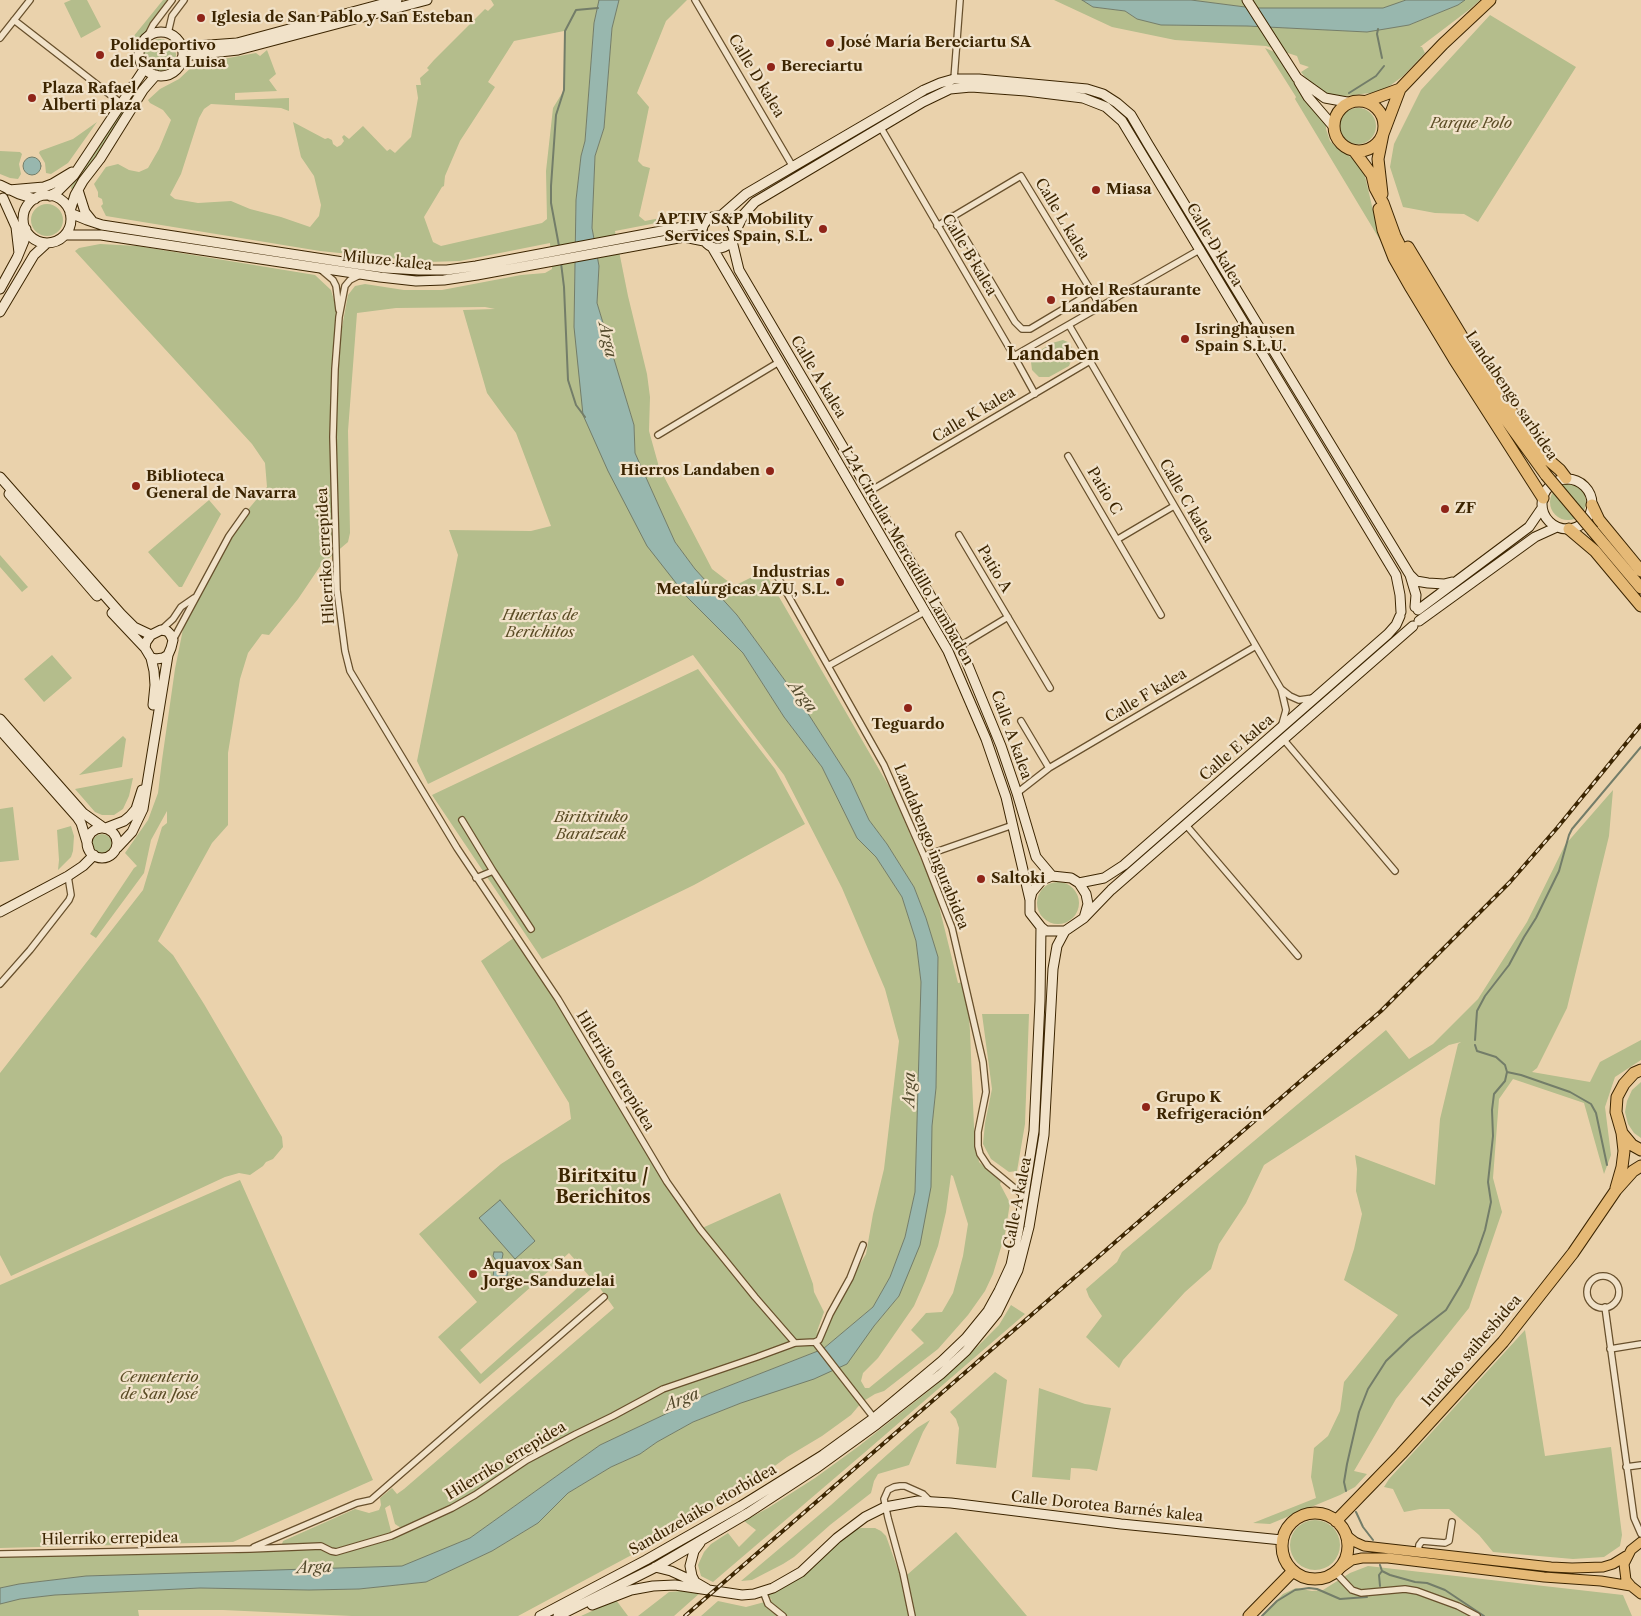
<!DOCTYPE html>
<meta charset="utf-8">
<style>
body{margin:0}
canvas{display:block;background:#ead2ac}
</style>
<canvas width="1641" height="1616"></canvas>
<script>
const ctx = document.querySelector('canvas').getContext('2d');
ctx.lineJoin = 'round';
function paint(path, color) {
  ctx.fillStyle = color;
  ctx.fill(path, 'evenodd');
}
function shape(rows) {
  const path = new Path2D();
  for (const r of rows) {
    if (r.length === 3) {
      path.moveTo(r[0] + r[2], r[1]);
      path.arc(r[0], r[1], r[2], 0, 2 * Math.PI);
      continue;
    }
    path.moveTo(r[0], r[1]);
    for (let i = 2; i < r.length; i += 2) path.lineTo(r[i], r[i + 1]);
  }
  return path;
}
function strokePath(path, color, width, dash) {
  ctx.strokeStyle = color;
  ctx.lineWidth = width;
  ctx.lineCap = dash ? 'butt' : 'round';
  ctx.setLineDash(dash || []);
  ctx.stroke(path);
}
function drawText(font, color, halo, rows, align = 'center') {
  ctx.font = font + ' "Libre Caslon Text",serif';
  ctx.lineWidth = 4.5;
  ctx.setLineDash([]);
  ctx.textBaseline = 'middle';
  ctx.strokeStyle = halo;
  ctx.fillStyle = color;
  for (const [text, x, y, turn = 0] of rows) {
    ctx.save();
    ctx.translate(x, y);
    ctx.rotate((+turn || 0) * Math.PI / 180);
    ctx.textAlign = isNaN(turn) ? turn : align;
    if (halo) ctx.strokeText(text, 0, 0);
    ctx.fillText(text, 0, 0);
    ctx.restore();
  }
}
paint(shape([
 [71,0,87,0,101,27,81,38,64,3],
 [163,0,169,0,136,45,133,48,130,47,130,44,133,37],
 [491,0,599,0,594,23,585,141,581,156,576,200,574,327,687,597,743,653,784,717,822,767,857,838,876,857,902,897,916,941,921,982,915,1192,905,1237,890,1277,873,1307,823,1349,708,1394,600,1445,470,1538,401,1567,86,1576,19,1584,0,1588,0,1557,82,1555,224,1554,321,1548,335,1555,358,1549,397,1535,450,1506,401,1528,395,1524,390,1505,385,1508,391,1531,390,1533,338,1549,283,1545,282,1544,283,1541,355,1509,369,1513,379,1510,381,1505,380,1498,392,1488,397,1494,404,1489,614,1308,597,1284,480,1384,438,1337,477,1302,419,1234,501,1164,571,1119,569,1103,481,961,515,937,558,999,667,1182,700,1229,780,1193,813,1284,814,1292,824,1312,816,1334,866,1254,873,1214,884,1169,899,1041,885,989,842,888,784,775,693,655,428,784,417,761,458,555,449,530,531,531,551,526,516,433,487,393,463,310,495,309,485,307,396,308,357,313,348,431,350,533,348,542,321,565,298,599,269,635,262,634,248,653,240,679,228,753,228,825,212,843,158,941,173,955,204,1004,282,1137,283,1147,273,1159,266,1162,263,1166,250,1175,239,1173,225,1177,11,1276,0,1255,0,1073,143,890,162,827,167,823,167,811,151,840,144,873,96,938,90,934,134,868,137,866,125,853,148,820,158,793,162,760,175,669,186,614,246,512,267,487,265,463,252,444,75,251,79,248,100,244,138,246,315,275,331,290,342,327,348,295,355,286,365,284,404,290,442,290,521,275,545,273,552,269,550,243,460,261,428,262,320,251,106,216,101,206,103,204,102,199,98,197,98,192,94,184,106,167,118,164,129,170,139,172,148,168,159,149,171,120,163,110,150,103,148,100,160,89,179,79,195,64,256,53,260,56,267,50,276,74,269,80,277,91,235,93,235,100,289,98,289,111,281,108,211,104,204,109,199,118,181,174,170,195,175,199,198,203,231,201,250,209,281,217,310,227,319,216,321,205,314,176,301,157,293,122,325,139,328,138,332,140,333,144,337,147,341,145,344,141,342,137,344,135,349,139,363,126,387,151,390,149,395,153,411,137,418,98,416,85,421,85,420,78,429,70,427,68,434,60,485,9,488,11,494,5],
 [564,31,564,90,553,108,546,171,547,219,542,223,441,246,433,242,424,217,442,187,444,186,445,176,460,141,495,87,488,82,514,41],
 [569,1253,590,1277,481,1374,460,1350],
 [619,0,687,0,666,21,637,93,649,107,638,161,643,166,650,168,639,216,645,221,676,215,677,219,615,231,628,296,647,374,650,397,649,431,659,467,712,569,734,586,764,571,891,790,936,894,958,983,964,982,967,991,970,1031,974,1127,979,1162,1001,1182,1000,1184,1010,1203,1005,1234,993,1274,985,1291,968,1315,938,1349,884,1391,875,1394,862,1402,851,1415,822,1436,787,1457,735,1495,667,1536,518,1616,352,1616,223,1610,138,1610,139,1616,0,1616,0,1604,20,1599,55,1595,200,1588,309,1590,359,1589,426,1582,492,1551,538,1523,568,1493,611,1467,640,1454,657,1442,693,1422,741,1403,874,1326,899,1296,932,1126,936,1088,938,958,926,918,914,887,887,844,869,820,850,779,800,701,737,615,695,569,675,542,635,453,634,425,597,303,599,266,592,228,595,156,604,128,612,28],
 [951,1175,953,1176,968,1224,963,1256,953,1293,942,1312,926,1313,911,1330,924,1343,869,1388,865,1388,861,1381,863,1373,878,1358,914,1306,925,1281,938,1246,946,1212],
 [1054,0,1082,0,1093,7,1125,11,1137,19,1161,25,1247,26,1367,32,1409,25,1458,5,1465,0,1480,0,1470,9,1420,47,1422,47,1425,53,1403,76,1391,85,1378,92,1337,97,1323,94,1312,86,1301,72,1309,67,1300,64,1297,56,1266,46,1175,40,1112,27],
 [1191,0,1406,0,1383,8,1253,8],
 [1490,15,1576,67,1478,222,1464,214,1435,213,1403,207,1390,167,1394,144,1421,90],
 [160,55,16],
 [1265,48,1277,53,1303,97,1326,124,1326,129,1330,141,1337,148,1358,162,1364,172,1380,240,1295,99,1296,97],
 [136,89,139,91,74,188,71,189,71,187],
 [1358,126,18],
 [97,122,68,163,51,174,46,173,45,163,39,153,40,151,73,139],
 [0,151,20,152,22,154,19,164,21,174,18,179,10,178,0,174],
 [47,220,16],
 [1063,340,1070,343,1074,354,1069,366,1049,377,1039,377,1032,370,1031,362,1034,354,1052,343],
 [1568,502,18],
 [209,500,221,514,182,587,179,587,148,552],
 [0,555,28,587,22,592,0,567],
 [52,655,72,678,44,702,24,679],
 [698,669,775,769,805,824,694,885,542,959,432,795],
 [123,736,126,739,122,767,79,775],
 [133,778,129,796,123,809,114,815,102,815,95,812,75,789],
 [1613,790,1609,836,1567,1008,1537,1068,1532,1072,1590,1082,1600,1062,1641,1040,1641,1060,1615,1077,1605,1107,1611,1155,1604,1174,1584,1103,1513,1079,1499,1099,1493,1178,1502,1212,1469,1308,1396,1399,1354,1471,1367,1474,1355,1487,1340,1495,1270,1524,1253,1523,1316,1498,1311,1477,1314,1448,1328,1436,1340,1411,1344,1382,1398,1315,1344,1280,1354,1249,1362,1214,1356,1191,1357,1169,1355,1155,1435,1185,1440,1119,1458,1044,1461,1042,1449,1045,1264,1165,1246,1203,1219,1244,1211,1269,1185,1292,1123,1360,1119,1368,1086,1337,1102,1316,1089,1297,1086,1289,1117,1262,1122,1252,1386,1030,1409,1059,1433,1044,1478,999,1527,922,1565,845],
 [13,807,19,860,0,862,0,809],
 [71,826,74,836,73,851,71,857,58,870,59,860,57,830],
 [102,844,10],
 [1058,903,21],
 [982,1014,1029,1014,1025,1124,1017,1171,1009,1172,991,1159,983,1144,985,1123,992,1089],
 [1641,1082,1641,1138,1634,1133,1628,1124,1625,1112,1627,1101,1632,1090],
 [240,1180,373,1480,233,1542,0,1548,0,1285],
 [1011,1305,1025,1314,864,1453,713,1582,701,1576,698,1565,704,1552,711,1544,728,1533,739,1547,756,1530,744,1521,768,1508,815,1478,859,1446,936,1385,977,1347,999,1325],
 [1525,1330,1545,1456,1611,1447,1622,1535,1620,1546,1604,1557,1573,1559,1493,1552,1479,1535,1449,1509,1420,1509,1404,1512,1393,1489,1384,1487,1389,1479],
 [995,1372,1007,1380,996,1468,956,1464,959,1428,956,1419,950,1412],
 [1039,1388,1085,1404,1111,1408,1097,1471,1089,1469,1071,1468,1070,1480,1032,1477],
 [930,1420,923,1432,909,1465,878,1474,874,1481,871,1493,830,1525,794,1557,783,1564,752,1580,741,1581,831,1505,917,1428],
 [1315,1545,25],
 [861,1528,875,1528,881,1531,886,1536,901,1578,908,1574,956,1532,1027,1616,701,1616,718,1601,746,1607,772,1600,763,1591,801,1572,843,1532],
 [1368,1566,1623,1595,1632,1616,1261,1616,1283,1594,1296,1588,1312,1591,1323,1590,1350,1573],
 [682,1591,700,1593,674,1616,638,1616,669,1592],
 [616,1600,628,1616,581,1616]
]), '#b4bd8c');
const water = shape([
 [599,0,619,0,612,28,604,128,595,156,592,228,599,266,597,303,634,425,635,453,675,542,695,569,737,615,800,701,850,779,869,820,887,844,914,887,926,918,938,957,936,1088,932,1126,931,1187,920,1245,899,1296,874,1326,847,1364,814,1379,741,1403,693,1422,657,1442,640,1454,611,1467,568,1493,538,1523,492,1551,426,1582,359,1589,309,1590,200,1588,55,1595,20,1599,0,1604,0,1588,19,1584,86,1576,402,1566,470,1538,600,1445,708,1394,823,1349,873,1307,890,1277,905,1237,915,1192,921,982,916,941,902,897,876,857,857,838,822,767,784,717,743,653,687,597,647,546,608,471,583,415,574,327,576,200,581,156,585,141,594,23,599,0],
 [1082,0,1191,0,1253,8,1383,8,1406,0,1465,0,1458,5,1409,25,1367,32,1247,26,1161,25,1137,19,1125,11,1093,7,1082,0],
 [32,166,9],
 [500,1200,535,1241,515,1259,479,1218,500,1200],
 [494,1252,502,1252,503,1254,502,1259,503,1261,506,1261,505,1268,508,1272,506,1279,496,1280,493,1277,494,1269,498,1263,493,1256,494,1252]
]);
paint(water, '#98b7ae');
strokePath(water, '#737d69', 1);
strokePath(shape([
 [1378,29,1377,34,1382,58],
 [1349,93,1376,76,1384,66],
 [559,246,551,203,551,186,556,115,564,90,565,31,576,10,598,8],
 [561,263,564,287,568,380,576,405,585,417],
 [1475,1040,1477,1011,1485,996,1509,965,1524,937,1536,918,1559,871,1569,835,1572,829,1641,747],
 [1507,1072,1521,1075,1570,1092,1591,1104,1596,1113,1607,1165],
 [1346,1491,1344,1482,1347,1464,1359,1412,1368,1389,1386,1361,1410,1338,1446,1310,1461,1285,1477,1253,1485,1230,1491,1202,1488,1182,1493,1136,1492,1110,1494,1094,1505,1081,1507,1072,1505,1065,1496,1057,1477,1051,1475,1045],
 [1356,1512,1363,1527,1373,1540],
 [1380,1565,1382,1571,1390,1575,1415,1582,1427,1583,1445,1590,1484,1616],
 [1380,1586,1379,1575,1382,1571],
 [1262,1616,1277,1601,1295,1590,1309,1588,1317,1589,1340,1599,1367,1597]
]), '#737d69', 2);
const street = shape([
 [695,0,793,167],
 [14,20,122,104],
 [168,33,172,16,184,0],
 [147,37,153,25,172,0],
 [0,38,30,0],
 [954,79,960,0],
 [881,128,1014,356,1035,394],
 [952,216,1015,322,1022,329,1030,329,1092,292],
 [937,226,1021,176,1101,307],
 [320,269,333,280,336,286,339,310],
 [360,275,350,280,345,286,339,317,335,369,333,437,337,590,345,651,350,671,457,848,558,999,667,1182,700,1229,755,1297,795,1343],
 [1069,325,1281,689,1286,710,1282,724],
 [1014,356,1201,249],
 [658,435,779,362],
 [1068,456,1161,615],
 [870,491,1090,361],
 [959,535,1050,688],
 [1118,539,1174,506],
 [776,574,884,765,924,856,952,928,983,1062,986,1092,978,1132,978,1146,980,1154,988,1166,1023,1195],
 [161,630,173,619,181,607,194,598],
 [173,640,229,536,246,512],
 [960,646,1008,617],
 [828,666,926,611],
 [1281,689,1290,696,1299,700,1313,698],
 [1021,721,1049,768],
 [1284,740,1395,871],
 [1017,793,1049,768,1256,646],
 [462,820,493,871],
 [1186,825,1298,956],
 [924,856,1013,825],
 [476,878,493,871,531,929],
 [0,984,30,950,69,900,71,895,68,876],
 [1603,1292,16],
 [1605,1307,1634,1518,1641,1534],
 [815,1342,874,1418],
 [1610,1349,1641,1344],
 [1626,1467,1641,1465],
 [254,1547,357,1503,371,1500,604,1297],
 [1418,1553,1419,1545,1422,1541,1445,1543,1449,1541,1452,1522],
 [0,1554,250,1549,321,1546,331,1551,336,1552,391,1536,452,1508,475,1495,527,1460,576,1434,613,1416,663,1389,757,1357,795,1343,815,1342,819,1340,830,1314,850,1278,863,1245],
 [1335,1572,1352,1590,1361,1593,1405,1589,1417,1591,1458,1606,1477,1616],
 [763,1591,768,1604,783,1616],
 [912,1616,903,1573,888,1518,884,1499,888,1490,894,1487,900,1486,905,1486,923,1494,930,1501]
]);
const secondary = shape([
 [1247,0,1297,78,1325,98,1347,102],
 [161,54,22],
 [182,47,237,43,397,0],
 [182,58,192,55,238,50,427,0],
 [1299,82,1308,97,1333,126],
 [0,185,19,194,35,199],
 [9,190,44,187,52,184,72,172],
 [78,190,85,212,93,222],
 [47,219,24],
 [50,196,57,192,74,175,145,68],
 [3,198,16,227,19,253],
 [70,211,75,195,83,181,100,159,143,90,156,75],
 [70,213,87,220,102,225,356,264,385,268,419,270,447,270,476,266,704,223],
 [722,215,746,194,924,90,940,83,954,79,979,79,1087,89,1103,94,1117,103,1131,115,1148,144,1410,575,1416,595,1415,607],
 [718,232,16],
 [735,232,744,214,755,202,923,102,950,89,971,87,1026,91,1083,98,1106,107,1122,121,1396,575,1400,595,1401,612],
 [65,235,101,235,380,277,416,281,444,280,477,275,684,237,704,241],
 [732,241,739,270,960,646,1001,746,1017,793,1036,857,1052,876],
 [712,247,948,651,986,739,1006,797,1030,900],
 [0,289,17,258,24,241,26,229],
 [0,312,34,255,47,243],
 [0,477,121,614,134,627,151,635],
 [1567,504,25],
 [9,494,97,596],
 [1410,575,1416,581,1428,583,1444,584,1452,582],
 [1418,610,1529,527,1542,508],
 [112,613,145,648],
 [1419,621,1535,537,1557,527],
 [161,630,167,631,170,634,173,640,171,648,168,655,163,658,156,659,151,658,145,648,146,642,151,635,161,630],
 [151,658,154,671,155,685,153,705],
 [0,719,83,813,104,828],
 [0,730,77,817,81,823,89,849],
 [106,828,124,821,130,816,136,809,142,790],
 [102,843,15],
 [117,848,132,832,143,809,168,655],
 [1052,876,1071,878,1079,883,1086,894,1088,904,1084,918,1065,931,1046,931,1041,927,1030,913,1030,900,1032,892,1042,880,1052,876],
 [1079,883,1104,878,1124,865,1388,634,1396,625,1400,616],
 [0,912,68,876,83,866,94,855],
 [1084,918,1111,890,1413,626],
 [655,1567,671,1571,695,1582,707,1589],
 [695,1582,692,1576,690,1566,694,1551,700,1543],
 [592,1605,631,1590,653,1586,675,1585,742,1595,754,1594,773,1588,801,1572,837,1538,865,1517,885,1507,918,1501,951,1503,1121,1524,1282,1540],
 [540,1616,646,1560,741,1506,823,1455,874,1418,942,1361,966,1338,988,1311,999,1291,1011,1265,1018,1232,1034,1131,1040,1001,1041,927],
 [558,1616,656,1567,748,1513,815,1469,877,1424,941,1374,966,1351,997,1313,1018,1270,1029,1227,1044,1135,1053,969,1057,946,1065,931]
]);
const primary = shape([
 [1346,1535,1355,1542,1364,1546,1551,1567,1572,1568,1603,1567,1613,1564,1626,1556],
 [1641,1542,1631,1550,1624,1564,1626,1580,1631,1586,1641,1594],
 [1335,1572,1352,1560,1362,1558,1388,1558,1544,1577,1601,1581,1631,1586]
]);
const highway = shape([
 [1359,126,25],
 [1367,101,1400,89],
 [1355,152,1372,175,1375,188,1383,203,1395,236,1420,285,1501,413,1546,475],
 [1382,194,1378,159,1383,134,1400,89,1443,44,1490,0],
 [1379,209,1383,230,1394,258,1411,288,1454,359,1543,498],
 [1408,247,1472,353,1506,404,1545,457,1560,470,1566,478],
 [1592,505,1599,520,1641,571],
 [1569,529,1595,551,1641,606],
 [1593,531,1641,588],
 [1641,1070,1634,1073,1624,1084,1617,1097,1616,1112,1622,1133,1632,1145,1641,1150],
 [1616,1188,1622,1167,1624,1151,1622,1133],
 [1315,1546,33],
 [1336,1521,1401,1454,1503,1342,1573,1253,1616,1190,1633,1171,1641,1166],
 [1249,1616,1293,1571]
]);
strokePath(street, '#68502c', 8);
strokePath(secondary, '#3c2501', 11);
strokePath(primary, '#3c2501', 11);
strokePath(highway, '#3c2501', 13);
strokePath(street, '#f1e2c9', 5.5);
strokePath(secondary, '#f1e2c9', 9);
strokePath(primary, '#e5b976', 9);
strokePath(highway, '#e5b976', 11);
const rail = shape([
 [685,1616,1381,1011,1510,882,1557,828,1641,725]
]);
strokePath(rail, '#3c2501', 4);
strokePath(rail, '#f1e2c9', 2, [5.5]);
const highwayBridge = shape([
 [1546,475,1593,531]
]);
strokePath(highwayBridge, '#3c2501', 13, []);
strokePath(highwayBridge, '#e5b976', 11);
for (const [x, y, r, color] of [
 [201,18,5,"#8f2418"],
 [830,43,5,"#8f2418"],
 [100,55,5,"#8f2418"],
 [771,67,5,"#8f2418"],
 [32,98,5,"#8f2418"],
 [1096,190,5,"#8f2418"],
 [823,229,5,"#8f2418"],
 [1051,300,5,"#8f2418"],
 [1185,339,5,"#8f2418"],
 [770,471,5,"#8f2418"],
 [136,486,5,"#8f2418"],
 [1445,509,5,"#8f2418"],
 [840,582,5,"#8f2418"],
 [908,708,5,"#8f2418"],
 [981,879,5,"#8f2418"],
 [1146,1107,5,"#8f2418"],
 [473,1274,5,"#8f2418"]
]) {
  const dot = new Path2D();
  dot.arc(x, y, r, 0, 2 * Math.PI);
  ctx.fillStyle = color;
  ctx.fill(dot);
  strokePath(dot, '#f1e2c9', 2);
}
drawText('bold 15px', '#3c2501', '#f1e2c9', [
 ["Iglesia de San Pablo y San Esteban",211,18],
 ["José María Bereciartu SA",840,43],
 ["Polideportivo",110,46],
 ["del Santa Luisa",110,63],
 ["Bereciartu",781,67],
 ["Plaza Rafael",42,89],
 ["Alberti plaza",42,106],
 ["Miasa",1106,190],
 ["APTIV S&P Mobility",813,220,"right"],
 ["Services Spain, S.L.",813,237,"right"],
 ["Hotel Restaurante",1061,291],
 ["Landaben",1061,308],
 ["Isringhausen",1195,330],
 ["Spain S.L.U.",1195,347],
 ["Hierros Landaben",760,471,"right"],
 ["Biblioteca",146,477],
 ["General de Navarra",146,494],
 ["ZF",1455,509],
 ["Industrias",830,573,"right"],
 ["Metalúrgicas AZU, S.L.",830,590,"right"],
 ["Teguardo",908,725,"center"],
 ["Saltoki",991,879],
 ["Grupo K",1156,1098],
 ["Refrigeración",1156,1115],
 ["Aquavox San",483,1265],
 ["Jorge-Sanduzelai",483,1282]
], 'left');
drawText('15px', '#3c2501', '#f1e2c9', [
 ["Calle D kalea",756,76,59],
 ["Calle L kalea",1062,219,59],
 ["Calle D kalea",1214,245,59],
 ["Calle B kalea",969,255,59],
 ["Miluze kalea",387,261,6],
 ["Calle A kalea",818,377,59],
 ["Landabengo sarbidea",1511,396,56],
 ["Calle K kalea",974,415,-31],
 ["Patio C",1104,491,59],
 ["Calle C kalea",1186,501,60],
 ["Hilerriko errepidea",326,556,-93],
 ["L24 Circular Mercadillo Lambaden",907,556,60],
 ["Patio A",994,569,59],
 ["Calle F kalea",1146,696,-31],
 ["Calle A kalea",1011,735,70],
 ["Calle E kalea",1237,748,-41],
 ["Landabengo ingurabidea",931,847,68],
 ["Hilerriko errepidea",615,1071,59],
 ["Calle A kalea",1018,1203,-79],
 ["Iruñeko saihesbidea",1472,1351,-49],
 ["Hilerriko errepidea",506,1461,-31],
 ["Calle Dorotea Barnés kalea",1107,1507,6],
 ["Sanduzelaiko etorbidea",703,1510,-30],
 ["Hilerriko errepidea",110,1539,-1]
]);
drawText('italic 15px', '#5a4b24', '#f1e2c9', [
 ["Parque Polo",1471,124],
 ["Huertas de",540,616],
 ["Berichitos",540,633],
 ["Biritxituko",591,818],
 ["Baratzeak",591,835],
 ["Cementerio",159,1378],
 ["de San José",159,1395]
]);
drawText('italic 16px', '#534a2c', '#f1e2c9', [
 ["Arga",607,340,78],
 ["Arga",802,697,52],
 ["Arga",910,1090,-89],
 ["Arga",682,1400,-21],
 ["Arga",314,1568,-2]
]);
drawText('bold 18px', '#3c2501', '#f1e2c9', [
 ["Landaben",1053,355],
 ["Biritxitu /",603,1177],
 ["Berichitos",603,1198]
]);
</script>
